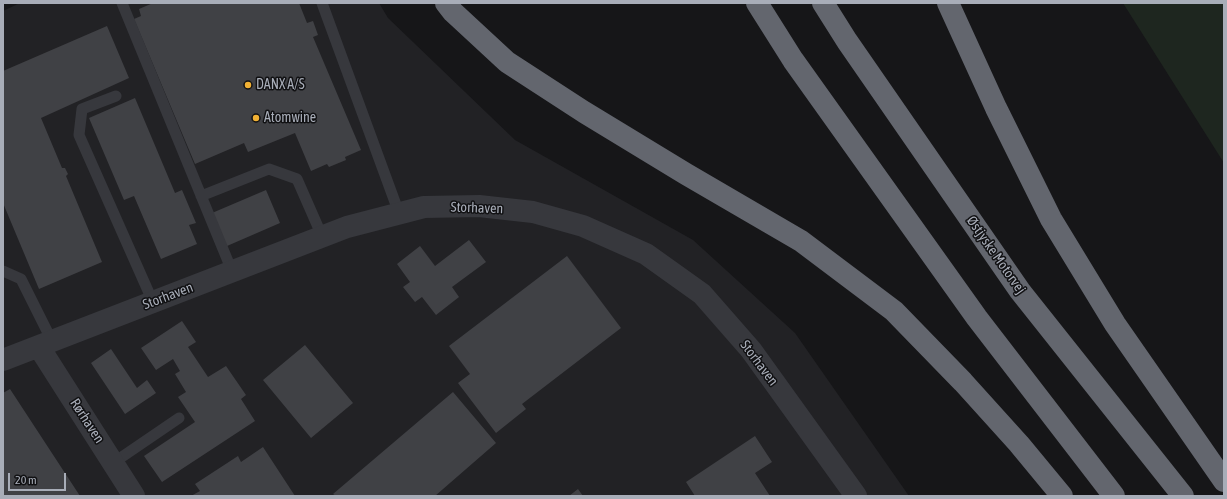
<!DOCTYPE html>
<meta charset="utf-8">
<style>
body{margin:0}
#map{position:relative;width:1227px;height:499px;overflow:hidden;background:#161618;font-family:"Asap Condensed",sans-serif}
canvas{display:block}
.frame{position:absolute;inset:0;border:4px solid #a8adb8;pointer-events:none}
.scale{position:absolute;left:8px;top:473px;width:58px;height:18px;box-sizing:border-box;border:2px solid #a8adb8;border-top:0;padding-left:5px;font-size:12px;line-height:14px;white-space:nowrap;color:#a8adb8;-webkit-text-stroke:3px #111113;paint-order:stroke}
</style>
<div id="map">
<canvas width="1227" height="499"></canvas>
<div class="frame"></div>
<div class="scale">20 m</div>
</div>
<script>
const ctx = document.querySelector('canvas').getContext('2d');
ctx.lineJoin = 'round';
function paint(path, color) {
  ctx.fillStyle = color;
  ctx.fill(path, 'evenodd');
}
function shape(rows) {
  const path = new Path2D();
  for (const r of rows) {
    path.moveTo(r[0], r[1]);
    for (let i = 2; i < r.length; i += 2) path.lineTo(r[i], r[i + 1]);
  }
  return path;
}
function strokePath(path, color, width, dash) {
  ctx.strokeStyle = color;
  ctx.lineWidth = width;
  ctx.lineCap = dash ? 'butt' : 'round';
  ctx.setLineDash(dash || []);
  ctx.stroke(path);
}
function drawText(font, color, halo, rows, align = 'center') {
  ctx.font = font + ' "Asap Condensed",sans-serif';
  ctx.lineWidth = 3;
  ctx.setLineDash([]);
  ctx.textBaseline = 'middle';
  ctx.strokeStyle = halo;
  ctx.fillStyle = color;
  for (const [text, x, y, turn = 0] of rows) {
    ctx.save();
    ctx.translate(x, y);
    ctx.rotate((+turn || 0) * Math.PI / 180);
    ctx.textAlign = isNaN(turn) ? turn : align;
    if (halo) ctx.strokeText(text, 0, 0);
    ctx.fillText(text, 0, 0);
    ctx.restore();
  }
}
paint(shape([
 [20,3,379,3,388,18,515,140,693,240,795,333,909,496,3,496,3,11]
]), '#222225');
paint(shape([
 [1123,3,1224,3,1224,163]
]), '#1e261f');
paint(shape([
 [153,3,299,3,307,23,313,21,318,35,313,37,361,150,345,157,346,160,329,167,327,164,311,171,295,133,248,152,244,143,195,164,134,19,141,16,139,9],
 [107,26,129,78,41,118,62,168,65,168,68,174,66,176,102,262,39,289,3,203,3,71],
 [135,98,175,193,182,190,196,223,189,225,197,244,161,259,134,196,124,200,89,118],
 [266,190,280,223,227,246,212,213],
 [469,240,486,262,452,287,459,297,436,315,422,297,415,302,403,287,410,282,397,264,420,246,435,266],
 [567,256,621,328,522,404,526,409,496,433,458,383,470,374,449,346],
 [182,321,196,342,188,347,208,377,226,366,246,395,241,399,255,421,162,482,144,456,195,422,178,397,186,392,175,374,180,371,173,359,156,370,141,348],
 [305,345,353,403,311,438,263,380],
 [111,349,137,388,147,380,156,393,125,414,91,363],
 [10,389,80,496,3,496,3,393],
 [453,392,496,443,435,496,336,496,333,494],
 [755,436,772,462,755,473,770,496,695,496,686,482],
 [263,447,295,496,191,496,200,491,195,484,238,456,241,462],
 [578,489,583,496,569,496]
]), '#404145');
strokePath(shape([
 [122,3,232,271],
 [322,3,399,213],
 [116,96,82,109,79,135,153,302],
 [201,196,269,169,297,179,322,236],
 [3,271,21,279,52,341],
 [113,463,179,418]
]), '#37383d', 11);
strokePath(shape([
 [39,347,134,496],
 [3,360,347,227,424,207,479,206,533,212,583,226,646,254,702,294,751,350,856,496]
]), '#37383d', 22);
strokePath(shape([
 [446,3,453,12,507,62,584,112,686,174,801,241,894,311,963,382,1019,444,1062,496],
 [757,3,793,60,977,318,1114,496],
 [823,3,847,41,1020,291,1183,496],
 [948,3,996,108,1051,219,1115,324,1224,481]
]), '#63666e', 22);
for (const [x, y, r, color] of [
 [248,85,4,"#f2b134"],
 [256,118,4,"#f2b134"]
]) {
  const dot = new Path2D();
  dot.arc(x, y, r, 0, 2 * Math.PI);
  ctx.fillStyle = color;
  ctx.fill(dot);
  strokePath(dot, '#111113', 1.5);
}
drawText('14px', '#a8adb8', '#111113', [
 ["DANX A/S",256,85],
 ["Atomwine",264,118]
], 'left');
drawText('14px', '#a8adb8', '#111113', [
 ["Storhaven",477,208,2],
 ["Østjyske Motorvej",996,255,55],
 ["Storhaven",168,296,-21],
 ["Storhaven",759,363,53],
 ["Rørhaven",87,421,57]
]);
</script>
